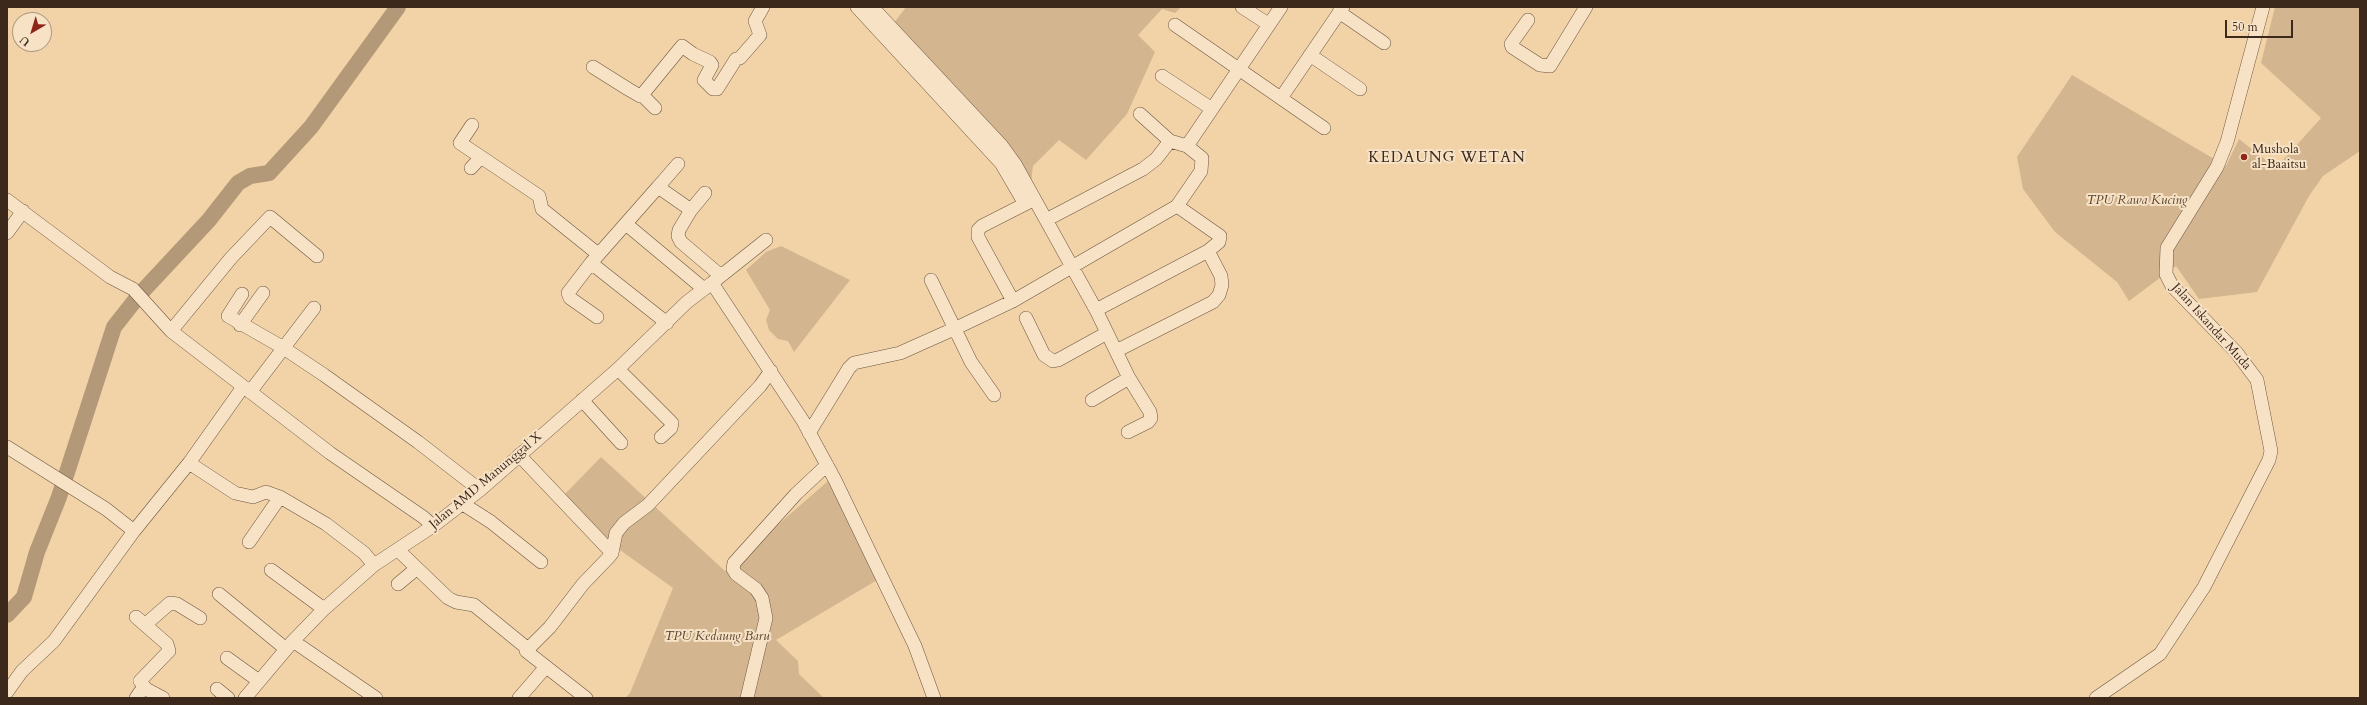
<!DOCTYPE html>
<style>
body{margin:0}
#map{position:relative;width:2367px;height:705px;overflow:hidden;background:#f2d3a7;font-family:Cardo,serif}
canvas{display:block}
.frame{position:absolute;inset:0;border:8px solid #3c291c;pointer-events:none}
.north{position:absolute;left:12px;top:12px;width:40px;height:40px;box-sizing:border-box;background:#f7e2c6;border:1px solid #ac9882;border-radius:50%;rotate:218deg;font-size:11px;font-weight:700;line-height:16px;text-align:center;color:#3c291c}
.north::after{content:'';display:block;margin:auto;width:14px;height:18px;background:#8f2418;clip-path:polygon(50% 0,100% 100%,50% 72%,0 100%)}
.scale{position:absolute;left:2225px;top:20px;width:68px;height:18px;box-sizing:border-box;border:2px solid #3c291c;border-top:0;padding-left:5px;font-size:12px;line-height:14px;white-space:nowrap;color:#3c291c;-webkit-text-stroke:3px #f7e2c6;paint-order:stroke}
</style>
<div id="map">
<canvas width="2367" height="705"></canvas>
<div class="frame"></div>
<div class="north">U</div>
<div class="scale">50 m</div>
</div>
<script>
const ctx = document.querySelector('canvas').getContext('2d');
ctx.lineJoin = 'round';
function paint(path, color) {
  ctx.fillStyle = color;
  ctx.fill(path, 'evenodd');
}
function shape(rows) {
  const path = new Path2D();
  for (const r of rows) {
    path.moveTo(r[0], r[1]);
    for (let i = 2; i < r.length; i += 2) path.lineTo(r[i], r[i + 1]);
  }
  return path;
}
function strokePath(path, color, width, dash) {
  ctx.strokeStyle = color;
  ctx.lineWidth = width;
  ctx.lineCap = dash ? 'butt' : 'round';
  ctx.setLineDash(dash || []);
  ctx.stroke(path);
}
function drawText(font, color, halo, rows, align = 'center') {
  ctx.font = font + ' Cardo,serif';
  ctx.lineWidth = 4;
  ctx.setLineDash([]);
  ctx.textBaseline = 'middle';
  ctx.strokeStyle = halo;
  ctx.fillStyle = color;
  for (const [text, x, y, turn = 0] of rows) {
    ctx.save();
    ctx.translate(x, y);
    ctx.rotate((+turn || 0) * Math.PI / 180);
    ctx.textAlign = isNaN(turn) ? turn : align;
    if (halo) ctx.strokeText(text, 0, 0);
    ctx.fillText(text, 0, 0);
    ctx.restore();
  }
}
paint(shape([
 [906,7,1181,7,1175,13,1162,9,1138,35,1155,52,1127,114,1086,160,1059,140,1033,166,1029,199,887,32],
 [2275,7,2360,7,2360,151,2323,176,2309,196,2257,292,2199,299,2176,266,2129,301,2117,282,2055,232,2023,189,2017,157,2072,75,2226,166,2239,139,2276,168,2321,118,2261,63],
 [781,246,850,280,794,352,788,341,778,339,769,330,766,320,770,310,746,270,766,252],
 [601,457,725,571,828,481,879,579,776,640,798,661,799,674,824,698,625,698,630,693,673,588,606,540,563,496]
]), '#d3b68f');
strokePath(shape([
 [7,615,24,597,37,552,59,497,114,327,140,294,209,220,238,183,250,176,269,173,311,127,398,7]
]), '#b49978', 16);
const minor = shape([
 [857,7,1001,163,1025,204],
 [872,7,1002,146,1015,164,1096,310,1129,378,1150,412,1151,418,1148,422,1128,432],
 [1242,7,1268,24],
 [1339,12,1384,43],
 [1528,20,1511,44,1512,47,1540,65,1550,66,1586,7],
 [1175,25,1324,128],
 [1310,55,1360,89],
 [593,67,628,89,640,96,642,95,655,108],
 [1162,76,1212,109],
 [642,95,682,46,693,54,710,62,712,65,704,80,713,89,717,89,736,59,740,58,760,35,755,21,763,7],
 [1281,98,1343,7],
 [472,125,460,143,481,157],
 [1187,146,1281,7],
 [678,164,658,187,691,210],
 [471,168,481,157,539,196,542,209,598,254],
 [658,187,591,263,667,323],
 [705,193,691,210,679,230,678,236,681,242,721,276],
 [7,200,110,277,133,289,171,331,330,453,423,517,433,526],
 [1046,220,1143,169,1156,159,1170,141],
 [626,224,704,289],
 [7,233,23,211],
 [766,240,712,283,803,421,835,480,915,646,934,698],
 [591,263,568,293,570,298,597,317],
 [931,280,971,362,994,395],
 [242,294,228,316,282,347,324,375,418,442,480,490],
 [1013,301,978,237,978,230,982,226,1033,200],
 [1096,310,1208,251,1219,242,1220,236,1177,206],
 [1026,318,1044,355,1053,361,1058,360,1107,333],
 [240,325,263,293],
 [171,331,231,258,270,217,317,256],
 [1116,351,1213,302,1219,295,1222,285,1221,276,1208,251],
 [618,369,672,423,671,428,661,437],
 [250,392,314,308],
 [582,400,621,443],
 [1092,400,1129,378],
 [809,433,849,368,854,363,900,353,956,328,1013,301,1177,206,1201,171,1202,158,1187,146,1170,141,1140,114],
 [7,447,106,509,134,531],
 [519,455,612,553],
 [189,463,235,493,253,497,266,492,280,497,326,524,364,553,374,565],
 [463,504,491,522,541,562],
 [249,542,280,497],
 [398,550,448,598,456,602,474,605,528,649],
 [271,570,324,609],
 [398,584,416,569],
 [219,594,286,649],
 [136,617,167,644,169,651,140,681,146,689],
 [146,624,170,603,177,604,200,618],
 [293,641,376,698],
 [227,658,259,681],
 [217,689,228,698],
 [7,692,22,671,54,641,134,531,189,463,243,387],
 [136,698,140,692,146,689,163,698],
 [245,698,293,641,324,609,374,565,433,526,480,490,618,369,687,302,712,283],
 [519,698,545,668],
 [586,698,526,651,550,627,583,584,609,557,612,553,616,533,624,523,648,505,760,386,771,371],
 [747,698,766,618,762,598,756,589,736,574,733,569,734,563,796,494,827,465],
 [2096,698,2160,654,2204,587,2269,460,2271,451,2257,380,2236,352,2172,286,2166,274,2167,248,2217,167,2227,142,2263,7]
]);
strokePath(minor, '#6a543f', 14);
strokePath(minor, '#f7e2c6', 13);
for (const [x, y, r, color] of [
 [2244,157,4,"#8f2418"]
]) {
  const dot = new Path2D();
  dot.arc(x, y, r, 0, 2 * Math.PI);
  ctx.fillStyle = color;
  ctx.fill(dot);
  strokePath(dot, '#f7e2c6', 1.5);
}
drawText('13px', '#3c291c', '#f7e2c6', [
 ["Mushola",2252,150],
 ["al-Baaitsu",2252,165]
], 'left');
drawText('italic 13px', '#5a4533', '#f7e2c6', [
 ["TPU Rawa Kucing",2137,201],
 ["TPU Kedaung Baru",717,637]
]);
drawText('13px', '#3c291c', '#f7e2c6', [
 ["Jalan Iskandar Muda",2211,327,48],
 ["Jalan AMD Manunggal X",486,481,-40]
]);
ctx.letterSpacing = '1px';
drawText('15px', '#3c291c', '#f7e2c6', [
 ["KEDAUNG WETAN",1447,159]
]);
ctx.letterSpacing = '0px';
</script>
